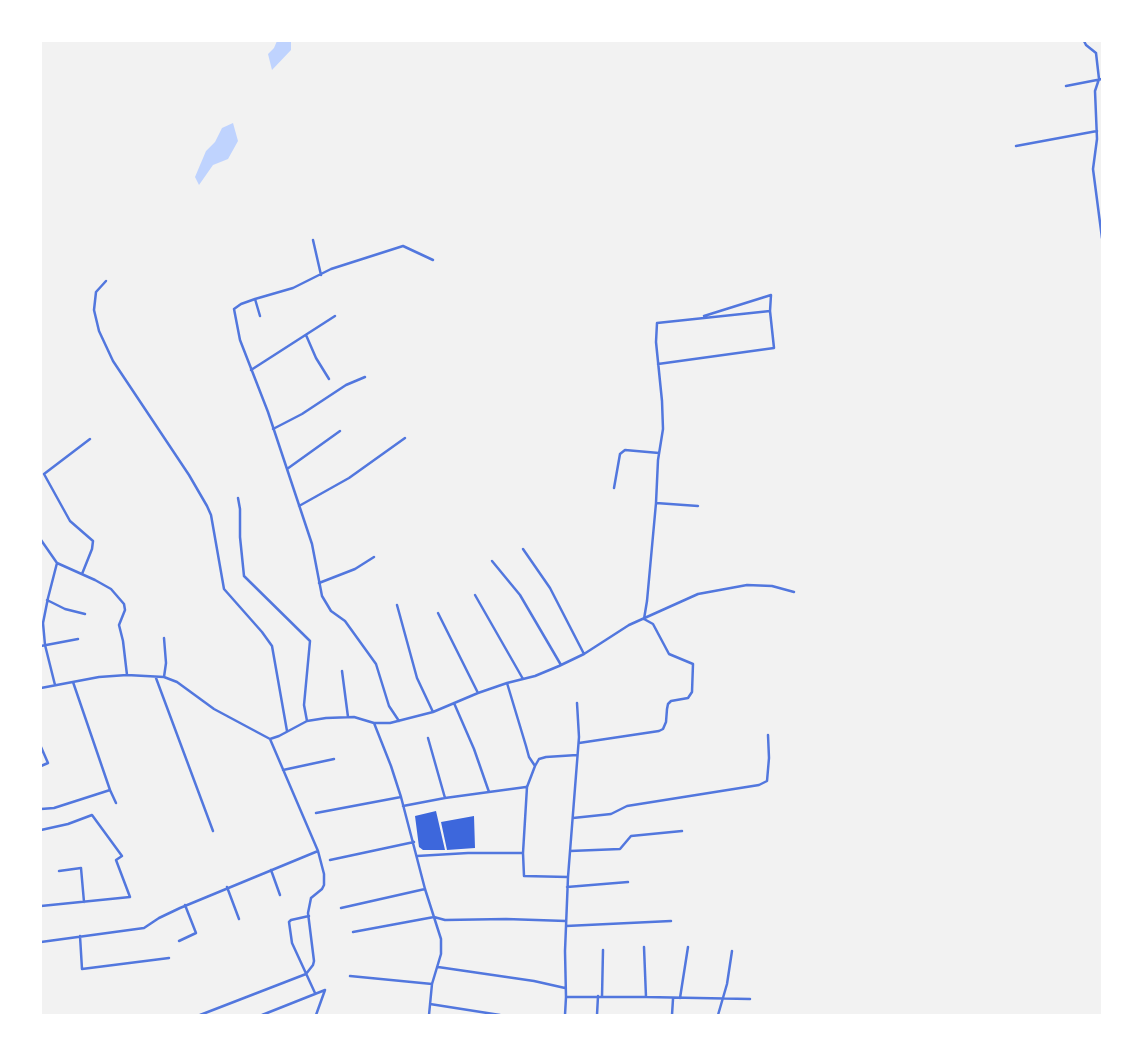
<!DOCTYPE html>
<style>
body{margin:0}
#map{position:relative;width:1143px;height:1056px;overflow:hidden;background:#f2f2f2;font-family:"Nunito Sans",sans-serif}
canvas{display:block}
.frame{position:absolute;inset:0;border:42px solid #fff;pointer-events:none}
</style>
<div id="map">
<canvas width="1143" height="1056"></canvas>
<div class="frame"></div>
</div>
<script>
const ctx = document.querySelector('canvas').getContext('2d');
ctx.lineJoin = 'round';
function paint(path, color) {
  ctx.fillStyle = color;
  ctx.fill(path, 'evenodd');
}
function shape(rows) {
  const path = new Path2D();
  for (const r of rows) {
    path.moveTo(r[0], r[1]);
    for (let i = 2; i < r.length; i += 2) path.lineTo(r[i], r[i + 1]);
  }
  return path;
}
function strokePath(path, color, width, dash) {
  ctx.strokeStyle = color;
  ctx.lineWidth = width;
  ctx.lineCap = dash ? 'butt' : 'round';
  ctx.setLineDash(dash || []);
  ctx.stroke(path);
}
paint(shape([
 [277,41,291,41,291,50,272,70,268,54,274,48],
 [233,123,238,141,228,159,213,165,199,185,195,177,206,151,215,142,222,128]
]), '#bfd3fe');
paint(shape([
 [436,811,445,850,423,850,419,847,415,816],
 [474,816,475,848,447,850,441,822]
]), '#3d67dc');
strokePath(shape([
 [1084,41,1086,45,1096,53,1099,79,1095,91,1097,139,1093,169,1102,238],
 [1066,86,1102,79],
 [1016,146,1097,131],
 [313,240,321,275],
 [106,281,96,292,94,310,99,331,113,361,189,475,207,506,211,515,224,589,262,632,272,646,287,731],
 [255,299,260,316],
 [704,316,771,295,770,311],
 [306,335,316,358,329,379],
 [251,370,335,316],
 [273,429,302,414,346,385,365,377],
 [287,469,340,431],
 [614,488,620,454,625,450,659,453],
 [238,498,240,509,240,537,244,576,310,641,304,705,307,721],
 [656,503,698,506],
 [299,506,349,478,405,438],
 [41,540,57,563,95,580,111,589,124,604,125,610,119,625,123,641,127,675],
 [523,549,550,588,584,654],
 [492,561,520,595,561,665],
 [82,574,92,549,93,541,70,521,44,474,90,439],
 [319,583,355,569,374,557],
 [475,595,523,679],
 [47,600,65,609,85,614],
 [397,605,417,678,433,712],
 [438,613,478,693],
 [41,646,78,639],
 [342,671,348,717],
 [164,677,166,663,164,638],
 [156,678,213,831],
 [507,683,526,746,529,757,535,766,527,787,523,853,524,876,568,877],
 [55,685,45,645,43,623,48,598,57,563],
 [41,688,99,677,127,675,164,677,177,682,214,709,270,739,279,736,307,721,326,718,354,717,374,723,390,723,433,712,478,693,507,683,535,676,559,666,584,654,629,625,698,594,747,585,772,586,794,592],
 [454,703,474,749,489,792,526,787],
 [399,721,389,706,376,664,345,621,331,611,322,596,312,544,268,412,240,340,234,309,241,304,255,299,293,288,331,269,403,246,433,260],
 [374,723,391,766,401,797,425,889,441,939,441,954,432,984,429,1015],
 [579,743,659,731,663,729,666,722,667,709,668,704,671,701,688,698,692,692,693,664,669,654,653,624,644,619,647,601,656,503,658,460,663,429,662,401,656,342,657,323,770,311,774,348,658,364],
 [41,747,48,763,41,766],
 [535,766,539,759,546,757,577,755],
 [283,770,334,759],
 [110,790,116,803],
 [445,798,489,792],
 [403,806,445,798,428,738],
 [41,809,54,808,110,790,73,682],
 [316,813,401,797],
 [573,818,611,814,627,806,759,785,767,781,769,758,768,735],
 [41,830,68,824,92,815,122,856,116,860,130,897,41,906],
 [570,851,620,849,631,836,682,831],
 [417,856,468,853,523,853],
 [330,860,414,842],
 [271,870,280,895],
 [59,871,81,868,84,902],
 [227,887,239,919],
 [567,887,628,882],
 [341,908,425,889],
 [309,916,291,920,289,922,292,943,315,993],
 [566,926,671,921],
 [353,932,434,917,445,920,506,919,566,921],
 [80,936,82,969,169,958],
 [179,941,196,933,185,905],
 [41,942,144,928,159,918,180,908,318,851,270,739],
 [644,947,646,997],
 [438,967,534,981,565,988],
 [350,976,432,984],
 [567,997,646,997,750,999],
 [602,997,603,950],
 [680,998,688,947],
 [430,1004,500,1015],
 [200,1015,306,974,313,965,314,961,308,913,311,898,322,889,324,885,324,874,318,851],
 [262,1015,325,990],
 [316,1015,325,990],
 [565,1015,566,997,565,951,568,877,579,737,577,703],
 [597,1015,598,996],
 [672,1015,673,999],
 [718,1015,727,984,732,951]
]), '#5277de', 2.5);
</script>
